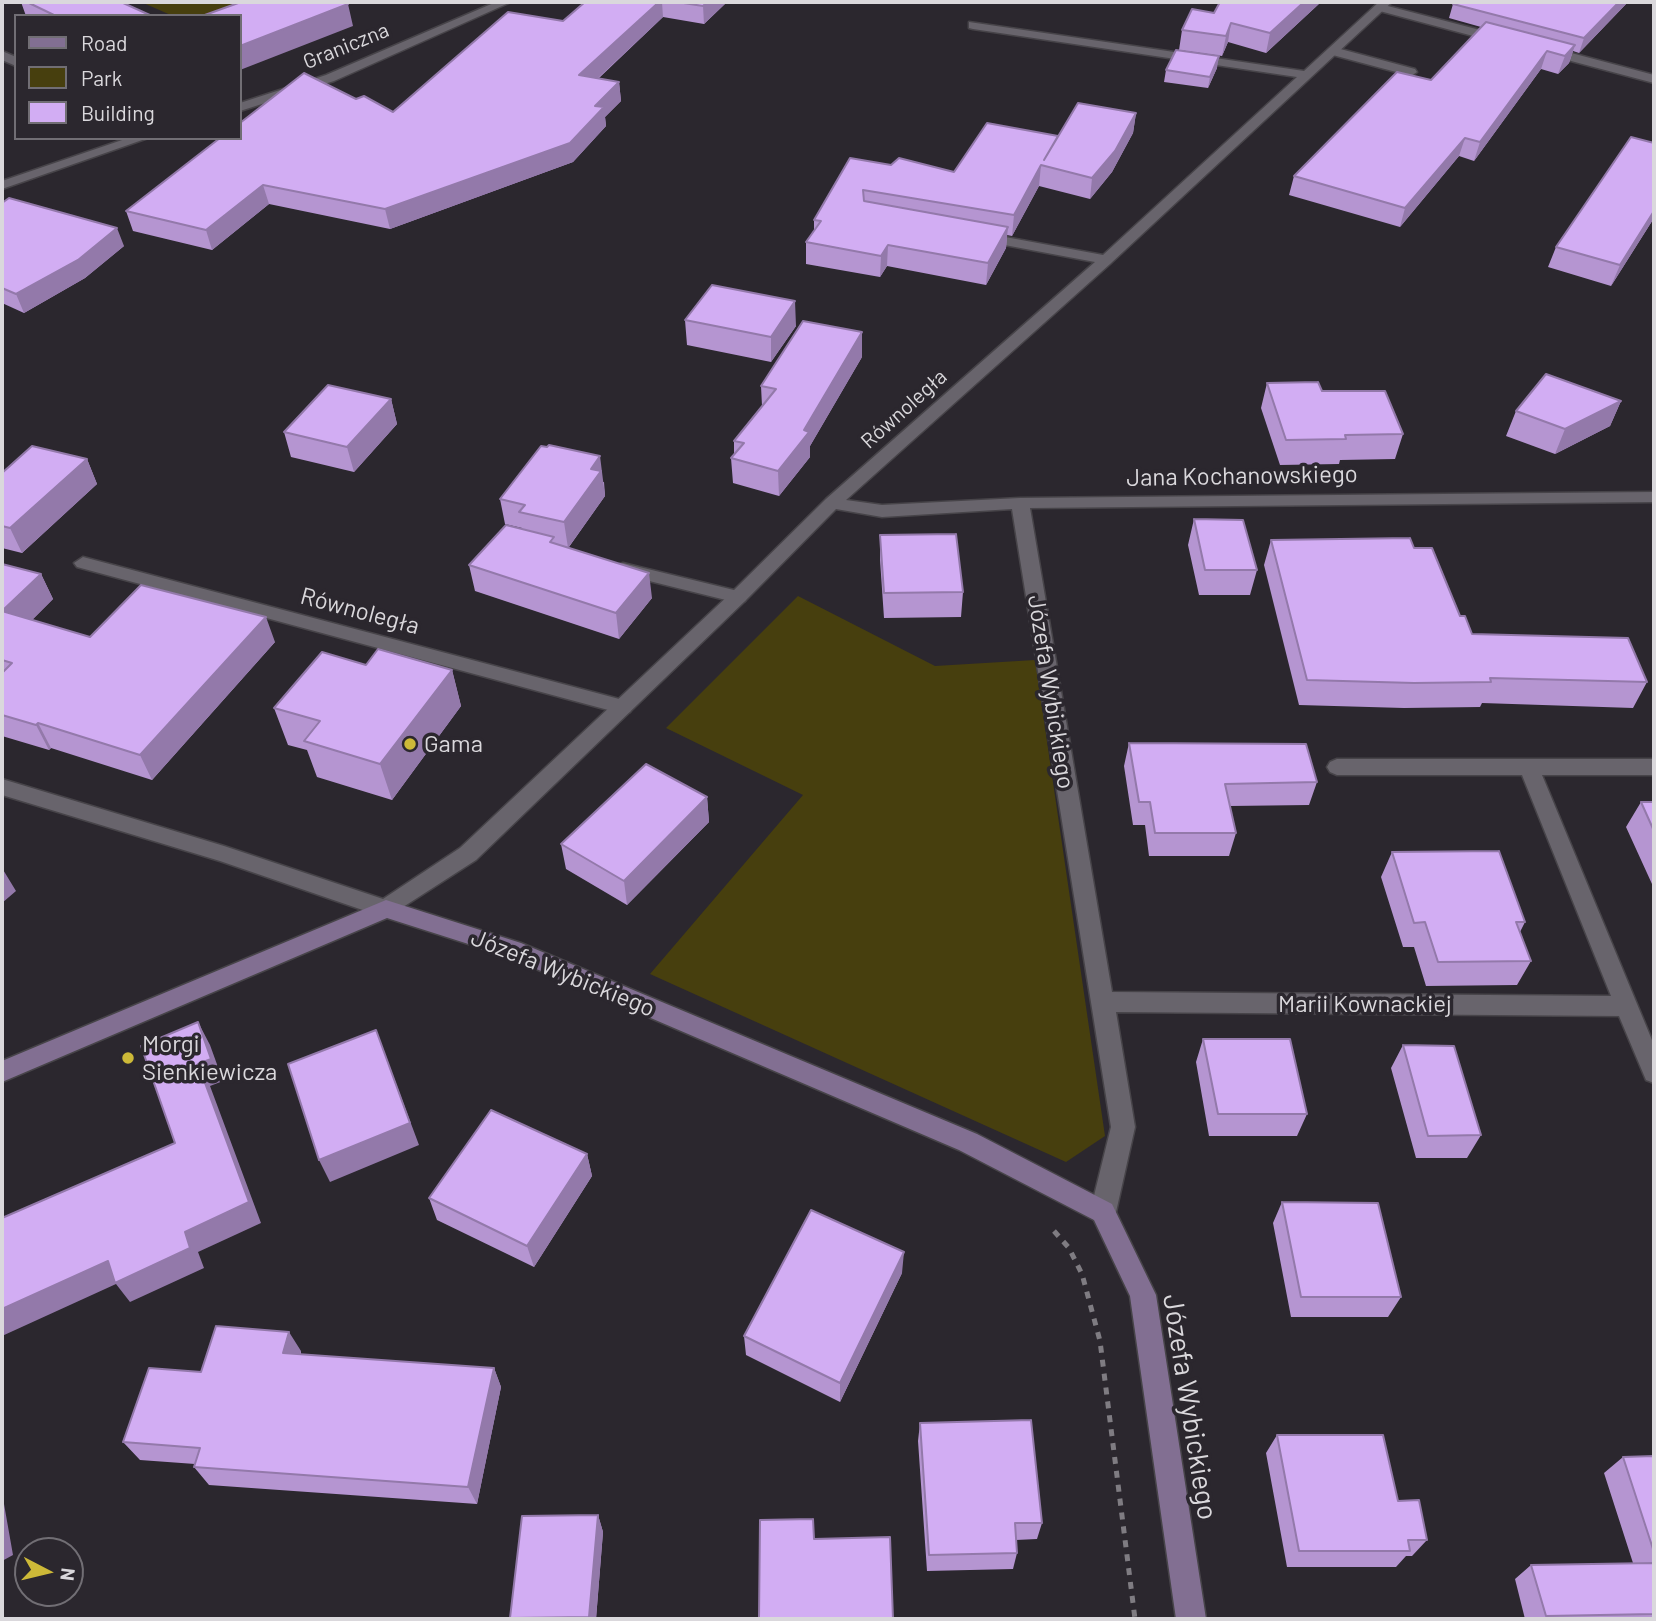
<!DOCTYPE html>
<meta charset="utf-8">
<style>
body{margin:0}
#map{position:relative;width:1656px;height:1621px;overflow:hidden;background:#2b272e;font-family:Barlow,sans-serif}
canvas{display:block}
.frame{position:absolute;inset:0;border:4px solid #dad8dc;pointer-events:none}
.legend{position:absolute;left:14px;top:14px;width:228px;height:126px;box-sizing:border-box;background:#2b272e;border:2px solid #716e74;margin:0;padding:9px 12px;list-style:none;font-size:21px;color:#dad8dc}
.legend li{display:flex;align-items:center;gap:14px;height:35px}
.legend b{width:35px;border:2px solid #716e74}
.north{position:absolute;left:14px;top:1537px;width:70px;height:70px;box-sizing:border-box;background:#2b272e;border:2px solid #716e74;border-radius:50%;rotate:97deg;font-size:19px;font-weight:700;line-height:28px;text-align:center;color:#dad8dc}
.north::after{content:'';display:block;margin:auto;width:24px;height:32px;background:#cdb938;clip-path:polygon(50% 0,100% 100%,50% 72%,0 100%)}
</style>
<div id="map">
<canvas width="1656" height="1621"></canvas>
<div class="frame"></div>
<ul class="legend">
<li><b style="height:9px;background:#826f92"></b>Road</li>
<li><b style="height:19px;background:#473f0e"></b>Park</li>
<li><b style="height:19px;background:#d2adf3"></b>Building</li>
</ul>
<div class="north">N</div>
</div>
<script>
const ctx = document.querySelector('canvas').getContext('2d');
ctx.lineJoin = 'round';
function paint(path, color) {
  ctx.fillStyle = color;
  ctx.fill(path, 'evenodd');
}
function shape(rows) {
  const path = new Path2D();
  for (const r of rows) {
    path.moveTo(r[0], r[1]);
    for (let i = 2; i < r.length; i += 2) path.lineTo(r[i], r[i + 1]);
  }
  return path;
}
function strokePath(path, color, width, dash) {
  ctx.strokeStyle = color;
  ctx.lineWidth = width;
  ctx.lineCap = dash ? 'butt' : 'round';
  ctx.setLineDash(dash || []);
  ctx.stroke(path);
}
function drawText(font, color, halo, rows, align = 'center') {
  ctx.font = font + ' Barlow,sans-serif';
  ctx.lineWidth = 7;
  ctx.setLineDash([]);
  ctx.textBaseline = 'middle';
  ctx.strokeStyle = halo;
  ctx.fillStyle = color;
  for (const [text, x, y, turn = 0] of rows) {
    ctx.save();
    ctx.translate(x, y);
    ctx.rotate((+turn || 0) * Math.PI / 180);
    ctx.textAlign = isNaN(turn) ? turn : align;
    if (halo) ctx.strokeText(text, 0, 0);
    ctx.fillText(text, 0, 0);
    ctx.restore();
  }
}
paint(shape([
 [141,2,276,2,234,16,173,16],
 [798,596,935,666,1035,660,1105,1136,1066,1162,650,974,803,795,666,728]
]), '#473f0e');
const lane = shape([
 [1380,4,1507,37,1509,40,1503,44,1376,10,1376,6,1380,4],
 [1545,46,1654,75,1654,83,1541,53,1541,47,1545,46],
 [1333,47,1415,69,1417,72,1411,76,1329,54,1327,51,1333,47],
 [83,557,623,700,630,702,633,707,630,712,623,714,77,567,74,563,83,557],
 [623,563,738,591,745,593,747,597,745,601,738,603,617,573,614,569,617,565,623,563]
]);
const street = shape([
 [496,2,511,2,334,81,240,111,240,103,326,75,496,2],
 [1379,2,1392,2,1110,264,846,500,882,505,1020,498,1654,492,1654,502,1030,508,1112,992,1611,996,1522,775,1337,775,1330,772,1327,767,1330,762,1337,759,1654,759,1654,775,1542,775,1654,1045,1654,1083,1646,1080,1619,1016,1116,1012,1135,1127,1116,1212,1112,1220,1103,1224,1094,1220,1090,1212,1111,1127,1012,509,882,517,836,509,745,601,476,860,386,918,220,861,2,795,2,779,224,846,383,899,460,848,731,593,826,499,1095,262,978,240,973,239,971,236,973,233,978,232,1103,255,1297,77,973,29,969,28,969,22,1304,71,1379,2],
 [2,51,16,57,16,66,2,60,2,51],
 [128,138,148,138,2,189,2,181,128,138]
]);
const secondary = shape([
 [386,900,521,943,977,1134,1112,1204,1156,1295,1206,1619,1176,1619,1130,1296,1094,1220,959,1150,506,956,387,918,2,1082,2,1061,386,900]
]);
strokePath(lane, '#474449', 3);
strokePath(street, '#474449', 3);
strokePath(secondary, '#474449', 3);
strokePath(shape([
 [1054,1231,1069,1248,1082,1274,1100,1341,1135,1619]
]), '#7f7c82', 5, [7, 7]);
paint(lane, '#68646c');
paint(street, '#68646c');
paint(secondary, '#826f92');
paint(shape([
 [21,2,121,2,152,16,26,16],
 [585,2,727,2,704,24,663,17,598,79,619,82,621,101,605,117,606,126,573,162,390,229,269,204,212,250,133,231,126,211,356,99,393,112,563,21],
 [1220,2,1321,2,1266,53,1228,42,1222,56,1179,50,1182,30,1214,13],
 [1628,2,1579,53,1573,51,1569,63,1558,74,1541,69,1474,161,1459,156,1400,227,1289,195,1294,176,1431,80,1481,27,1449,18,1453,4],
 [1217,68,1208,88,1164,82,1166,70],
 [1136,113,1133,133,1112,172,1090,199,1039,186,1012,236,1007,235,1006,248,986,285,887,266,880,277,806,264,806,242,814,231,814,220,891,165,954,172,1058,136,1057,138],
 [1654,143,1654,218,1611,286,1548,267,1556,247],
 [2,203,124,246,85,278,24,313,2,303],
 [685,320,796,326,771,362,687,345],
 [862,357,810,446,810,457,779,496,733,483,731,458,734,454,734,441,762,406,761,386],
 [1267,383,1322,391,1403,434,1395,459,1340,460,1339,464,1280,465,1261,408],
 [391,399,397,424,354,472,291,457,284,432],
 [1621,401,1610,426,1555,454,1506,436,1516,411],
 [87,459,97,484,22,553,2,548,2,473],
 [604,482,605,496,569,547,652,598,619,639,475,591,469,565,522,529,522,528,505,524,500,499],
 [1194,519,1257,570,1250,595,1199,595,1188,545],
 [880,535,963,592,961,617,884,618,880,560],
 [1271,540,1414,548,1472,634,1647,682,1633,708,1482,703,1480,707,1404,708,1299,705,1264,565],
 [2,564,41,574,53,599,32,620,90,637,275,642,152,780,51,748,49,750,2,736],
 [366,665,452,670,461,706,392,800,317,777,307,750,288,745,274,708],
 [1129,743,1317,782,1309,805,1230,806,1236,833,1229,856,1149,856,1145,825,1133,825,1124,766],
 [707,797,709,822,627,905,566,869,561,844],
 [1641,802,1654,802,1654,884,1652,884,1626,827],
 [1392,852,1525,922,1520,932,1531,961,1517,985,1426,986,1414,947,1403,947,1381,877],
 [1203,1039,1307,1114,1297,1136,1209,1136,1196,1062],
 [1403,1045,1481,1135,1467,1158,1416,1158,1391,1068],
 [587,1154,592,1176,534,1267,437,1220,429,1198],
 [1282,1202,1401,1297,1388,1317,1291,1317,1273,1223],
 [902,1273,840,1402,746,1355,744,1336],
 [301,1351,301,1354,494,1368,501,1387,477,1504,209,1485,194,1467,195,1464,140,1460,123,1442,201,1372],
 [920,1423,1042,1523,1037,1539,1016,1540,1017,1553,1013,1569,927,1571,918,1441],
 [1277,1435,1398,1501,1427,1540,1412,1556,1406,1556,1396,1567,1287,1567,1266,1453],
 [1654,1456,1654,1619,1525,1619,1515,1579,1531,1565,1633,1563,1604,1473,1623,1457],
 [598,1515,603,1532,596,1619,511,1619,510,1618]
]), '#b595d1');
paint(shape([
 [659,2,662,2,663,17,581,94,579,75],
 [707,2,727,2,704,24,703,6],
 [1304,2,1321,2,1266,53,1270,33],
 [1619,2,1628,2,1579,53,1584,38],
 [348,4,353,26,240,70,240,46],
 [1231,23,1228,42,1222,56,1226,36],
 [1575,45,1569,63,1558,74,1565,56],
 [1547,51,1541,69,1474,161,1480,142],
 [1219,56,1217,68,1208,88,1210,77],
 [619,82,621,101,605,117,606,126,573,162,390,229,385,209,595,106],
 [1136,113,1133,133,1112,172,1090,199,1092,178],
 [1465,138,1459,156,1400,227,1405,208],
 [1041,165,1039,186,1012,236,1014,215],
 [263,185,269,204,212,250,206,230],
 [1654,211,1654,218,1611,286,1620,265],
 [1008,227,1006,248,986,285,988,263],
 [117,228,124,246,85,278,24,313,16,294],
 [888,245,887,266,880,277,881,256],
 [795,301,796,326,771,362,771,337],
 [862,332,862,357,810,446,810,457,779,496,778,471],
 [391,399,397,424,354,472,347,447],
 [1621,401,1610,426,1555,454,1565,429],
 [600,456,605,496,568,548,564,522,591,469],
 [87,459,97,484,22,553,10,528],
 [649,573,652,598,619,639,616,613],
 [41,574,53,599,16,636,2,611],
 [266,617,275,642,152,780,140,755],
 [452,670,461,706,392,800,380,764],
 [38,723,51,748,49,750,36,725],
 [707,797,709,822,627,905,624,881],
 [2,868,16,891,2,903],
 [198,1022,210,1045,223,1081,210,1086,261,1223,198,1252,204,1268,130,1302,116,1284,2,1336,2,1309,108,1261,185,1232,198,1064],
 [376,1030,419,1145,330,1182,319,1160],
 [587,1154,592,1176,534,1267,527,1246],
 [904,1252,902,1273,840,1402,840,1383],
 [289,1332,301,1351,295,1372,283,1353],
 [494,1368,501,1387,477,1504,468,1487],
 [2,1502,4,1504,13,1555,2,1561],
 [598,1515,603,1532,596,1619,590,1619,589,1617]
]), '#9379aa');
const building = shape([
 [27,2,121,2,152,16,56,16,27,2],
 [241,2,344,2,348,4,240,46,240,16,202,16,241,2],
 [585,2,659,2,579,75,619,82,595,106,604,107,570,143,385,209,263,185,206,230,126,211,220,138,240,138,240,123,304,73,356,99,364,96,393,112,508,12,563,21,585,2],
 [677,2,707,2,703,6,677,2],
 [1220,2,1304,2,1270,33,1231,23,1226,36,1182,30,1192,9,1214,13,1220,2],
 [1455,2,1619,2,1584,38,1453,4,1455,2],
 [1486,22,1575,45,1565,56,1547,51,1480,142,1465,138,1405,208,1294,176,1397,72,1431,80,1486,22],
 [1176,50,1219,56,1210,77,1166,70,1176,50],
 [1078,103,1136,113,1115,151,1092,178,1041,165,1014,215,863,190,864,201,1008,227,988,263,888,245,881,256,806,242,821,221,814,220,850,158,891,165,899,158,954,172,987,123,1058,136,1044,160,1078,103],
 [1631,137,1654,143,1654,211,1620,265,1556,247,1631,137],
 [9,198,117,228,78,260,16,294,2,288,2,203,9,198],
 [712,285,795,301,771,337,685,320,712,285],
 [803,321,862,332,804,430,809,432,778,471,731,458,744,443,734,441,776,389,761,386,803,321],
 [1546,374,1621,401,1565,429,1516,411,1546,374],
 [1318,382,1322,391,1385,391,1403,434,1345,435,1346,439,1286,440,1267,383,1318,382],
 [328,385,391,399,347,447,284,432,328,385],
 [549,445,600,456,591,469,601,471,564,522,519,512,525,505,500,499,541,446,547,447,549,445],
 [32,446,87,459,10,528,2,526,2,473,32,446],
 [1194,519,1243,520,1257,570,1205,570,1194,519],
 [506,525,554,537,550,542,649,573,616,613,469,565,506,525],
 [956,534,963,592,884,593,880,535,956,534],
 [1410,538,1414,548,1432,548,1460,616,1465,616,1472,634,1628,638,1647,682,1490,678,1491,682,1414,683,1307,680,1271,540,1410,538],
 [2,564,41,574,2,611,90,637,141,585,266,617,140,755,38,723,36,725,2,715,2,673,12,663,2,660,2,564],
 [378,649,452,670,380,764,304,741,320,721,274,708,322,652,366,665,378,649],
 [1129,743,1306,744,1317,782,1225,784,1236,833,1155,833,1150,802,1139,802,1129,743],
 [646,764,707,797,624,881,561,844,646,764],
 [1641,802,1654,802,1654,831,1641,802],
 [1499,851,1525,922,1516,922,1531,961,1438,962,1425,922,1414,923,1392,852,1499,851],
 [198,1022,211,1059,198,1064,249,1202,185,1232,190,1248,115,1283,108,1261,2,1309,2,1218,175,1143,141,1046,198,1022],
 [376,1030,410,1123,319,1160,288,1064,376,1030],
 [1203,1039,1290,1039,1307,1114,1218,1114,1203,1039],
 [1403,1045,1454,1046,1481,1135,1428,1136,1403,1045],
 [491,1110,587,1154,527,1246,429,1198,491,1110],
 [1282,1202,1378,1203,1401,1297,1301,1297,1282,1202],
 [811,1210,904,1252,840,1383,744,1336,811,1210],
 [216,1326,289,1332,283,1353,494,1368,468,1487,194,1467,200,1448,123,1442,149,1368,201,1372,216,1326],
 [1031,1420,1042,1523,1015,1523,1017,1553,929,1555,920,1423,1031,1420],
 [1277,1435,1383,1435,1398,1501,1419,1500,1427,1540,1408,1540,1410,1551,1299,1551,1277,1435],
 [1654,1456,1654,1552,1623,1457,1654,1456],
 [598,1515,589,1617,510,1618,522,1516,598,1515],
 [813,1519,814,1539,890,1537,893,1619,759,1619,760,1520,813,1519],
 [1654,1563,1654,1614,1546,1616,1531,1565,1654,1563]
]);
paint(building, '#d2adf3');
strokePath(building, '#9379aa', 2);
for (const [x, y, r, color] of [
 [410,744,7,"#cdb938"],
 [128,1058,7,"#cdb938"]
]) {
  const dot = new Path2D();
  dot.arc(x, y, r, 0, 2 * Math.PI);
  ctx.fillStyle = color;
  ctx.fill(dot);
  strokePath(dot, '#2b272e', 2.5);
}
drawText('21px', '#dad8dc', '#2b272e', [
 ["Graniczna",346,46,-22],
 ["Równoległa",904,409,-42]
]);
drawText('24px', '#dad8dc', '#2b272e', [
 ["Jana Kochanowskiego",1242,476,-1],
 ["Równoległa",360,611,15],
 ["Józefa Wybickiego",1051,692,81],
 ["Józefa Wybickiego",563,973,22],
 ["Marii Kownackiej",1365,1004]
]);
drawText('24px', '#dad8dc', '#2b272e', [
 ["Gama",424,744],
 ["Morgi",142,1044],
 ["Sienkiewicza",142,1072]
], 'left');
drawText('28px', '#dad8dc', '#2b272e', [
 ["Józefa Wybickiego",1190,1407,81]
]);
</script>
